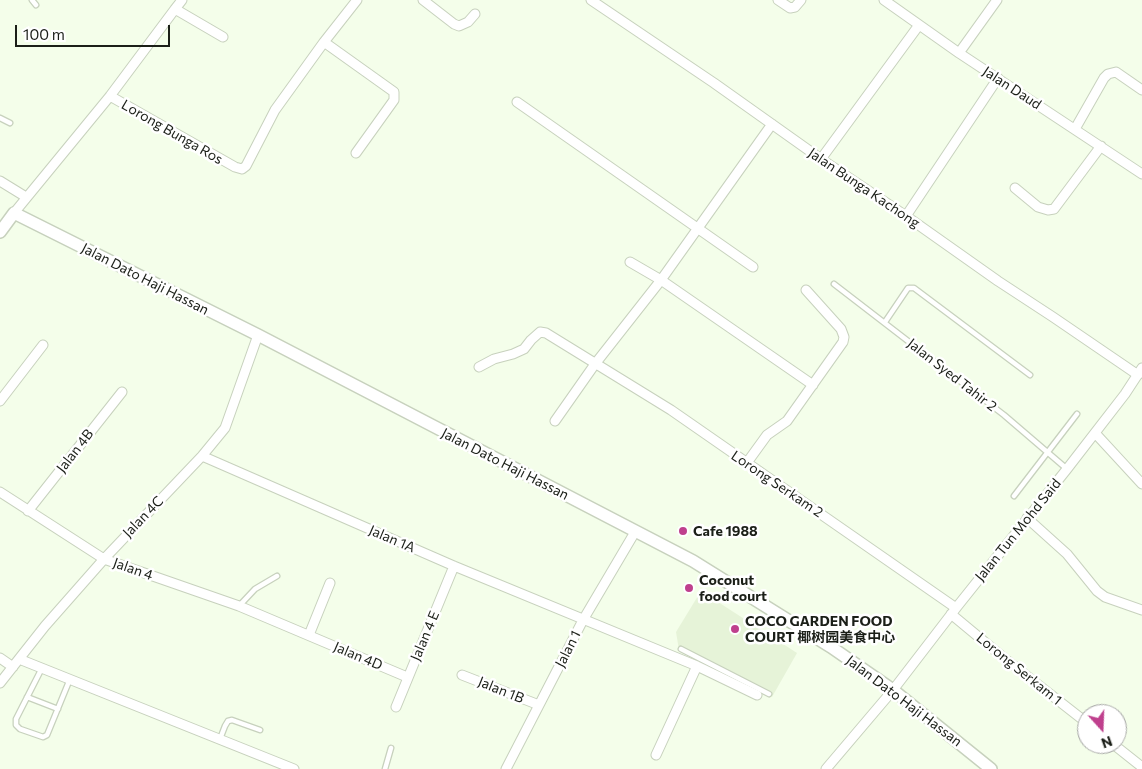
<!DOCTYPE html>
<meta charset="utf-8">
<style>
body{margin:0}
#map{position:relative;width:1142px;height:769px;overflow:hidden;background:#f4feea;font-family:Commissioner,sans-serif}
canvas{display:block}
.north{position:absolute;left:1077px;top:704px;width:50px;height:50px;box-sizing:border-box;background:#fff;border:1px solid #a4a5a3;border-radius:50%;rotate:160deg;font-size:14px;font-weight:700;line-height:20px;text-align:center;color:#1b1f18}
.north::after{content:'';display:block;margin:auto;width:18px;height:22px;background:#bf408d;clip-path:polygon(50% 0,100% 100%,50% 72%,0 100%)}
.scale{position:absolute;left:15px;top:25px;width:155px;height:22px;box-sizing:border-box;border:2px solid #1b1f18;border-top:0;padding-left:6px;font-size:15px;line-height:18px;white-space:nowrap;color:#1b1f18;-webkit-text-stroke:4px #fff;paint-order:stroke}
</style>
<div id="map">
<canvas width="1142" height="769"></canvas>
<div class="north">N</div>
<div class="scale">100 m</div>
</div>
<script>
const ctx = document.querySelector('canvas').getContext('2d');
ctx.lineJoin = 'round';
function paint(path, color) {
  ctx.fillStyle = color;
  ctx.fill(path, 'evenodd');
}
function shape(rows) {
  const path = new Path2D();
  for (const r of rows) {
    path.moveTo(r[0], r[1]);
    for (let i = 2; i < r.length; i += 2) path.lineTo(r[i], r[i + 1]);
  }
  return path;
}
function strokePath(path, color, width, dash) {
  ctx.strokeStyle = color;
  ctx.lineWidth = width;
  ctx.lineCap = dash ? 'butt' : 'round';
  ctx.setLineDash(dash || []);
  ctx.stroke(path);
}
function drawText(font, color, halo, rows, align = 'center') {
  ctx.font = font + ' Commissioner,"Noto Sans SC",sans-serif';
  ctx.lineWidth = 5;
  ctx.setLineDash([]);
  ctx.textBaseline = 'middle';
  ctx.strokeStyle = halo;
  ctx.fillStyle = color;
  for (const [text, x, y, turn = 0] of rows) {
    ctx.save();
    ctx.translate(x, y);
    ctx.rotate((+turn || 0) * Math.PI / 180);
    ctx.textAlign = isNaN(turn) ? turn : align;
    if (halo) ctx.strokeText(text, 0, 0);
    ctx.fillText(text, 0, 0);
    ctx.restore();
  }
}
paint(shape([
 [701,591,797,653,772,697,679,650,676,632]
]), '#e6f3d8');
const service = shape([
 [32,0,36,5],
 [0,118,10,123],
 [834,284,1004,415,1067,469],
 [885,322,908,288,914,288,1030,375],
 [1014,496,1077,414],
 [239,606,255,589,277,576],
 [681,649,769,694],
 [42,668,16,719,16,725,20,729,43,737,47,735,70,679],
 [27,697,58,709],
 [220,739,225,726,228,721,232,720,260,730],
 [385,769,391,748]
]);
const minor = shape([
 [423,0,454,24,459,26,468,22,475,14],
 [591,0,714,83,821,159,906,216,998,281,1053,317,1138,375],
 [778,0,790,8,795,7,801,0],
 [884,0,959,53,1142,174],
 [175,9,182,0],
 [324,42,394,92,394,100,356,153],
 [959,53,997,0],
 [110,96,235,167,242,169,246,166,275,110,324,42,357,0],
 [517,102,753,267],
 [1075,129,1104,78,1108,74,1116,72,1142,90],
 [821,159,919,25],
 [0,181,26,197],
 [1015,188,1038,207,1048,210,1054,209,1101,146],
 [14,213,110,96,175,9,223,37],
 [906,216,998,78],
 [630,262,661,280,813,385],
 [479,367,494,359,513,354,524,349,531,340,540,332,546,333,671,410,956,608],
 [0,401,43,345],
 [555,421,595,364,661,280,772,124],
 [1095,433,1142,484],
 [202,456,454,566,697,666,757,695],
 [746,464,767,435,787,421,843,342,844,337,841,329,806,290],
 [0,492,104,559,239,606,407,677],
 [28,511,122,392],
 [1027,518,1067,554,1097,591,1105,597,1142,610],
 [951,614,1004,658,1087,723],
 [309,635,330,583],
 [0,658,13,667],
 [19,659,294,769],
 [462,675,539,705],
 [0,683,45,626,104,559,202,456,225,428,258,335],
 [396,707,454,566],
 [1113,744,1142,767],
 [656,755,697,666],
 [506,769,583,620,635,532],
 [826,769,893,690,956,608,1067,469,1125,394,1142,368]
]);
const tertiary = shape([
 [0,232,14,213,258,335,693,561,831,647,893,690,991,769]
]);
strokePath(service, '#c7d1bd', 7);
strokePath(minor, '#c7d1bd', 11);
strokePath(tertiary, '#c7d1bd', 14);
strokePath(service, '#fff', 4.5);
strokePath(minor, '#fff', 9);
strokePath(tertiary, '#fff', 11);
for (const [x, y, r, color] of [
 [683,531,5,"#bf408d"],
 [689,588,5,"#bf408d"],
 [735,629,5,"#bf408d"]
]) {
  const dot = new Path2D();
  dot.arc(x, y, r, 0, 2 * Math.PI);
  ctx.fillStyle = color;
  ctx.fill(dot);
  strokePath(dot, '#fff', 2);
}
drawText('14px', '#1b1f18', '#fff', [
 ["Jalan Daud",1012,88,33],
 ["Lorong Bunga Ros",172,132,30],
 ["Jalan Bunga Kachong",864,188,34],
 ["Jalan Dato Haji Hassan",145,279,27],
 ["Jalan Syed Tahir 2",952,375,38],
 ["Jalan 4B",75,451,-52],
 ["Jalan Dato Haji Hassan",505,464,27],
 ["Lorong Serkam 2",777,484,34],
 ["Jalan 4C",143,517,-46],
 ["Jalan Tun Mohd Said",1018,530,-51],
 ["Jalan 1A",392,539,23],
 ["Jalan 4",133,569,19],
 ["Jalan 4 E",425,636,-67],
 ["Jalan 1",568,649,-63],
 ["Jalan 4D",358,656,23],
 ["Lorong Serkam 1",1019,669,39],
 ["Jalan 1B",501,690,22],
 ["Jalan Dato Haji Hassan",904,701,37]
]);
drawText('bold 14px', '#1b1f18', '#fff', [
 ["Cafe 1988",693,531],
 ["Coconut",699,580],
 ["food court",699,596],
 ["COCO GARDEN FOOD",745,621],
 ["COURT 椰树园美食中心",745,637]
], 'left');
</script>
